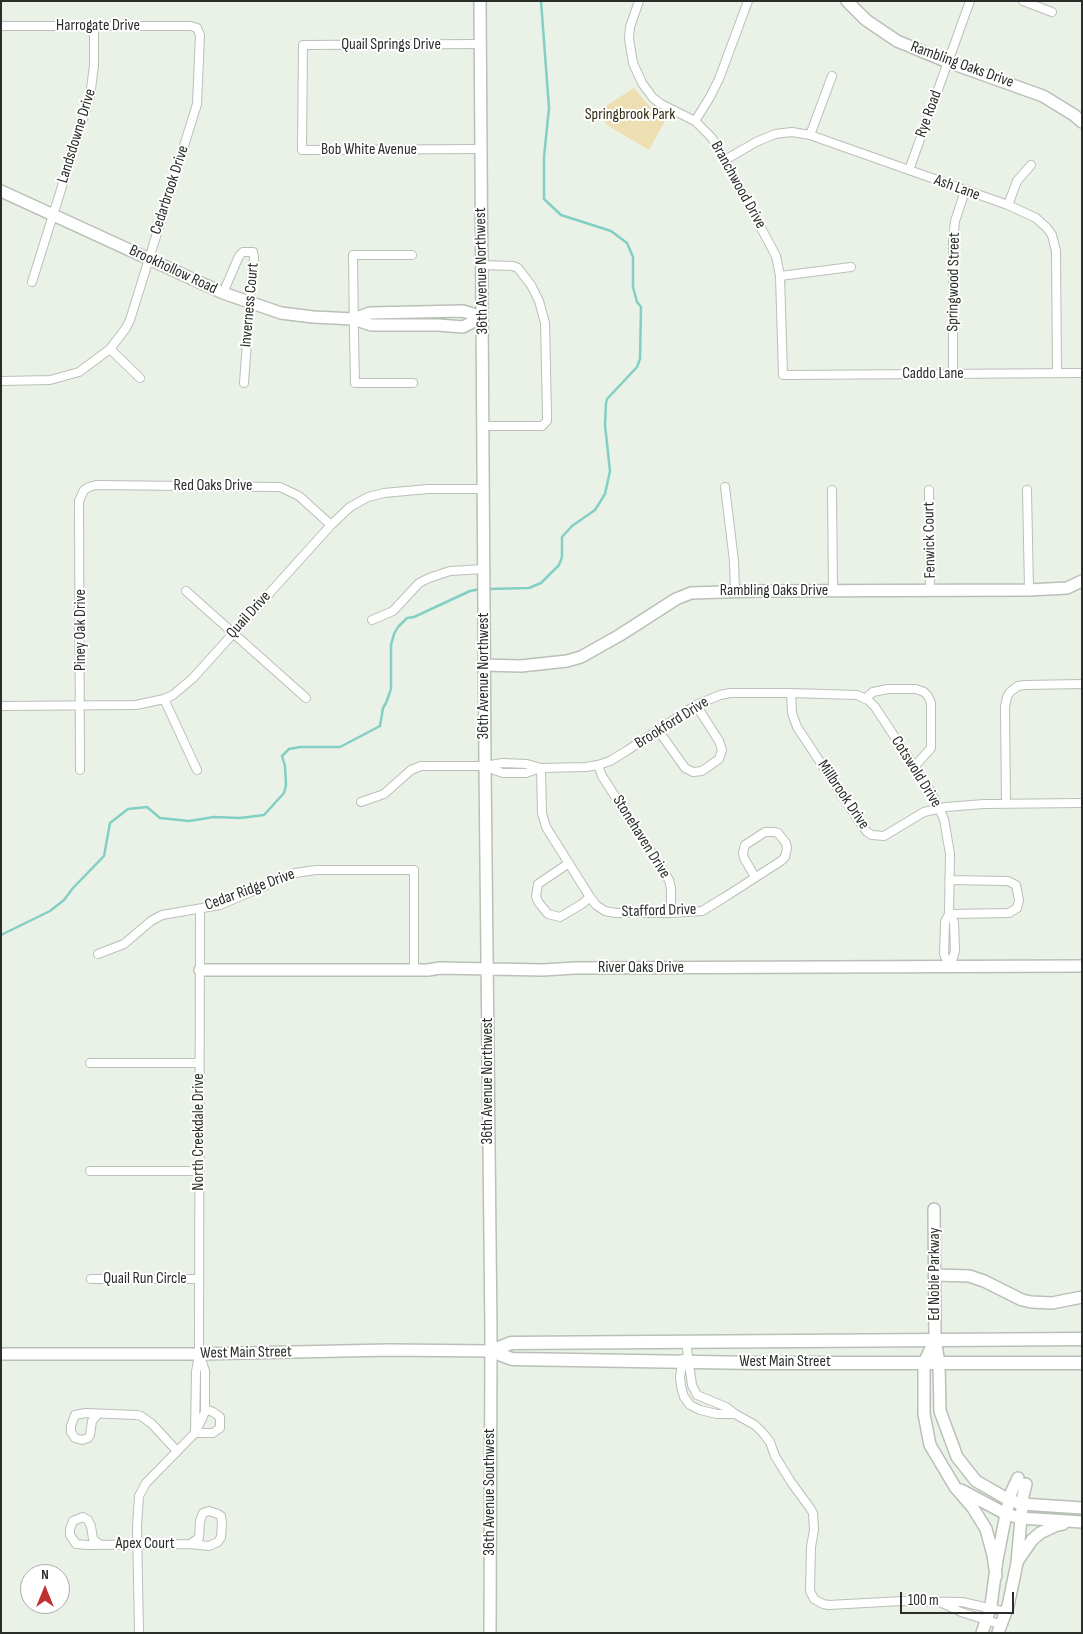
<!DOCTYPE html>
<style>
body{margin:0}
#map{position:relative;width:1083px;height:1634px;overflow:hidden;background:#eaf1e7;font-family:"Sofia Sans Condensed",sans-serif}
canvas{display:block}
.frame{position:absolute;inset:0;border:2px solid #2a2d29;pointer-events:none}
.north{position:absolute;left:20px;top:1564px;width:50px;height:50px;box-sizing:border-box;background:#fff;border:1px solid #aaaba9;border-radius:50%;rotate:0deg;font-size:14px;font-weight:700;line-height:20px;text-align:center;color:#2a2d29}
.north::after{content:'';display:block;margin:auto;width:18px;height:22px;background:#bf3030;clip-path:polygon(50% 0,100% 100%,50% 72%,0 100%)}
.scale{position:absolute;left:900px;top:1592px;width:114px;height:22px;box-sizing:border-box;border:2px solid #2a2d29;border-top:0;padding-left:6px;font-size:15px;line-height:18px;white-space:nowrap;color:#2a2d29;-webkit-text-stroke:4px #fff;paint-order:stroke}
</style>
<div id="map">
<canvas width="1083" height="1634"></canvas>
<div class="frame"></div>
<div class="north">N</div>
<div class="scale">100 m</div>
</div>
<script>
const ctx = document.querySelector('canvas').getContext('2d');
ctx.lineJoin = 'round';
function paint(path, color) {
  ctx.fillStyle = color;
  ctx.fill(path, 'evenodd');
}
function shape(rows) {
  const path = new Path2D();
  for (const r of rows) {
    path.moveTo(r[0], r[1]);
    for (let i = 2; i < r.length; i += 2) path.lineTo(r[i], r[i + 1]);
  }
  return path;
}
function strokePath(path, color, width, dash) {
  ctx.strokeStyle = color;
  ctx.lineWidth = width;
  ctx.lineCap = dash ? 'butt' : 'round';
  ctx.setLineDash(dash || []);
  ctx.stroke(path);
}
function drawText(font, color, halo, rows, align = 'center') {
  ctx.font = font + ' "Sofia Sans Condensed",sans-serif';
  ctx.lineWidth = 4;
  ctx.setLineDash([]);
  ctx.textBaseline = 'middle';
  ctx.strokeStyle = halo;
  ctx.fillStyle = color;
  for (const [text, x, y, turn = 0] of rows) {
    ctx.save();
    ctx.translate(x, y);
    ctx.rotate((+turn || 0) * Math.PI / 180);
    ctx.textAlign = isNaN(turn) ? turn : align;
    if (halo) ctx.strokeText(text, 0, 0);
    ctx.fillText(text, 0, 0);
    ctx.restore();
  }
}
paint(shape([
 [634,88,651,108,667,117,649,150,607,125,598,111]
]), '#eddfb2');
strokePath(shape([
 [488,589,529,588,541,583,559,565,562,557,562,537,572,526,595,510,605,494,610,471,605,425,606,403,607,399,637,367,640,359,641,307,637,302,633,287,633,257,627,243,611,231,561,215,544,199,544,157,549,108,541,1],
 [1,935,50,911,64,900,73,888,104,856,110,823,128,809,147,807,160,818,189,821,214,817,240,818,264,815,284,793,286,785,285,766,282,756,289,749,300,747,340,747,380,726,383,708,386,703,391,689,391,645,394,634,398,627,407,618,414,617,470,591,480,589]
]), '#82d0c3', 2.5);
const street = shape([
 [639,1,630,27,629,39,633,63,642,83,653,98,661,104,695,121,712,138,725,160,776,256,780,276,783,375,1082,373],
 [1023,1,1052,12],
 [1,26,191,26,197,28,200,35,197,104,130,320,126,328,110,349,79,372,50,380,1,381],
 [480,44,303,45,302,150,481,149],
 [695,121,710,97,719,79,748,1],
 [810,135,832,76],
 [725,160,756,142,775,134,792,132,810,135,1008,205,1036,218,1047,228,1052,235,1056,251,1057,373],
 [909,170,970,1],
 [1008,205,1017,181,1031,165],
 [412,255,353,255,354,335,355,383,413,383],
 [481,265,513,266,518,268,531,285,539,301,545,323,547,415,547,421,542,426,483,426],
 [780,276,851,267],
 [32,282,90,97,94,65,94,26],
 [223,293,239,256,243,252,253,252,254,258,252,273,244,383],
 [110,349,140,378],
 [953,374,953,242,955,221,965,191],
 [725,487,734,561,735,591],
 [832,490,833,591],
 [929,490,930,590],
 [1027,490,1029,590],
 [186,591,306,698],
 [372,620,393,611,419,583,429,578,450,571,484,569],
 [791,693,792,713,797,727,859,821,867,832,872,835,884,836,924,812,946,807,984,804,1082,803],
 [164,699,197,770],
 [865,699,873,692,888,689,916,689,924,692,928,696,931,703,931,748,914,767],
 [1,706,136,705,164,699,173,695,193,678,331,525,350,507,368,497,384,493,428,489,483,489],
 [658,730,685,768,693,772,702,771,719,759,722,750,719,741,696,705],
 [598,765,602,776,669,880,671,888,671,913],
 [486,767,503,773,526,773,540,768],
 [541,768,542,813,546,827,590,897,596,905,605,911,616,913,671,913,702,911,725,897,781,861,785,857,787,848,786,843,778,833,773,832,765,832,745,845,743,853,744,858,755,877],
 [80,770,79,501,84,490,89,487,96,485,280,487,299,496,331,525],
 [361,802,384,794,411,770,421,766,485,766,502,763,527,764,541,768,586,767,598,765,610,761,628,750,696,705,720,695,730,693,791,693,857,695,868,700,875,707,931,792,944,819,950,854,949,914,945,922,944,954,950,968],
 [1006,804,1005,707,1007,697,1010,692,1018,686,1025,685,1082,684],
 [569,863,538,884,536,897,539,903,548,914,560,917,582,904,590,897],
 [949,914,1009,913,1017,908,1019,900,1016,885,1008,881,949,880],
 [949,914,954,922,955,951,950,968],
 [98,954,124,944,151,921,162,915,220,905,295,873,316,870,414,870,414,970],
 [90,1063,199,1063],
 [90,1171,199,1171],
 [91,1279,199,1279],
 [686,1342,692,1385,697,1395,726,1407,735,1414,755,1425,763,1433,770,1442,775,1456,791,1482,810,1508,813,1513,814,1530,811,1547,810,1591,814,1599,823,1604,829,1605,902,1601,962,1602,1006,1612],
 [683,1359,680,1377,681,1386,684,1397,690,1405,700,1410,717,1414,735,1414],
 [97,1415,92,1421,90,1435,88,1438,82,1440,75,1438,71,1432,71,1426,75,1415,86,1413,137,1415,141,1416,152,1424,177,1451],
 [195,1433,196,1372,199,1354,199,1336,200,909],
 [195,1433,213,1433,220,1428,220,1417,213,1412,205,1409],
 [99,1544,93,1539,91,1526,88,1520,83,1517,73,1521,70,1529,70,1535,76,1544,87,1545,190,1544,209,1546,218,1542,221,1537,222,1523,221,1516,218,1514,209,1511,203,1513,200,1521,199,1538,190,1544],
 [942,1603,961,1612,1002,1625],
 [139,1633,137,1526,139,1496,146,1483,195,1433,205,1412,205,1371,200,1356]
]);
const secondary = shape([
 [480,1,485,766,491,1334,490,1633],
 [847,1,866,20,897,41,948,62,1043,96,1074,115,1082,122],
 [1,191,223,293,281,313,313,317,354,319,371,325,438,325,463,327,482,317],
 [354,319,370,313,463,311,482,317],
 [484,665,521,666,567,661,581,657,620,635,676,599,691,593,756,591,1029,590,1067,588,1082,581],
 [200,970,428,970,440,968,543,970,575,968,1082,966],
 [934,1209,935,1339,939,1363,940,1411,957,1457,976,1481,1009,1500,1022,1504,1082,1508],
 [935,1275,969,1276,984,1281,1022,1300,1031,1302,1052,1303,1082,1297],
 [935,1339,924,1363,924,1414,930,1445,955,1487,973,1508,986,1529,993,1555,996,1576],
 [1,1354,199,1354,389,1350,491,1351],
 [961,1490,1006,1514,1020,1518,1082,1522],
 [1019,1559,1032,1540,1040,1533,1057,1525,1063,1524],
 [982,1633,991,1606,997,1560,1006,1514,1011,1493,1018,1478],
 [998,1633,1008,1606,1017,1563,1023,1496,1026,1484]
]);
const primary = shape([
 [491,1351,512,1359,758,1363,1082,1363],
 [491,1351,511,1343,1082,1339]
]);
strokePath(street, '#b9c0b7', 10);
strokePath(secondary, '#b9c0b7', 14);
strokePath(primary, '#b9c0b7', 15);
strokePath(street, '#fff', 8);
strokePath(secondary, '#fff', 11);
strokePath(primary, '#fff', 12);
drawText('16px', '#2a2d29', '#fff', [
 ["Harrogate Drive",98,26],
 ["Quail Springs Drive",391,45],
 ["Rambling Oaks Drive",962,65,20],
 ["Rye Road",929,114,-70],
 ["Landsdowne Drive",77,136,-73],
 ["Bob White Avenue",369,150],
 ["Branchwood Drive",738,185,61],
 ["Ash Lane",957,188,20],
 ["Cedarbrook Drive",170,190,-72],
 ["Brookhollow Road",173,270,25],
 ["36th Avenue Northwest",482,271,-91],
 ["Springwood Street",954,282,-89],
 ["Inverness Court",250,305,-85],
 ["Caddo Lane",933,374],
 ["Red Oaks Drive",213,486],
 ["Fenwick Court",930,540,-91],
 ["Rambling Oaks Drive",774,591],
 ["Quail Drive",249,615,-48],
 ["Piney Oak Drive",81,630,-90],
 ["36th Avenue Northwest",484,676,-90],
 ["Brookford Drive",672,723,-32],
 ["Cotswold Drive",916,772,58],
 ["Millbrook Drive",843,795,56],
 ["Stonehaven Drive",641,837,58],
 ["Cedar Ridge Drive",250,890,-20],
 ["Stafford Drive",659,911,-2],
 ["River Oaks Drive",641,968],
 ["36th Avenue Northwest",488,1081,-90],
 ["North Creekdale Drive",199,1132,-90],
 ["Ed Noble Parkway",935,1274,-90],
 ["Quail Run Circle",145,1279],
 ["West Main Street",246,1353,-1],
 ["West Main Street",785,1362],
 ["36th Avenue Southwest",490,1492,-90],
 ["Apex Court",145,1544]
]);
drawText('16px', '#362e13', '#fff', [
 ["Springbrook Park",630,115]
]);
</script>
